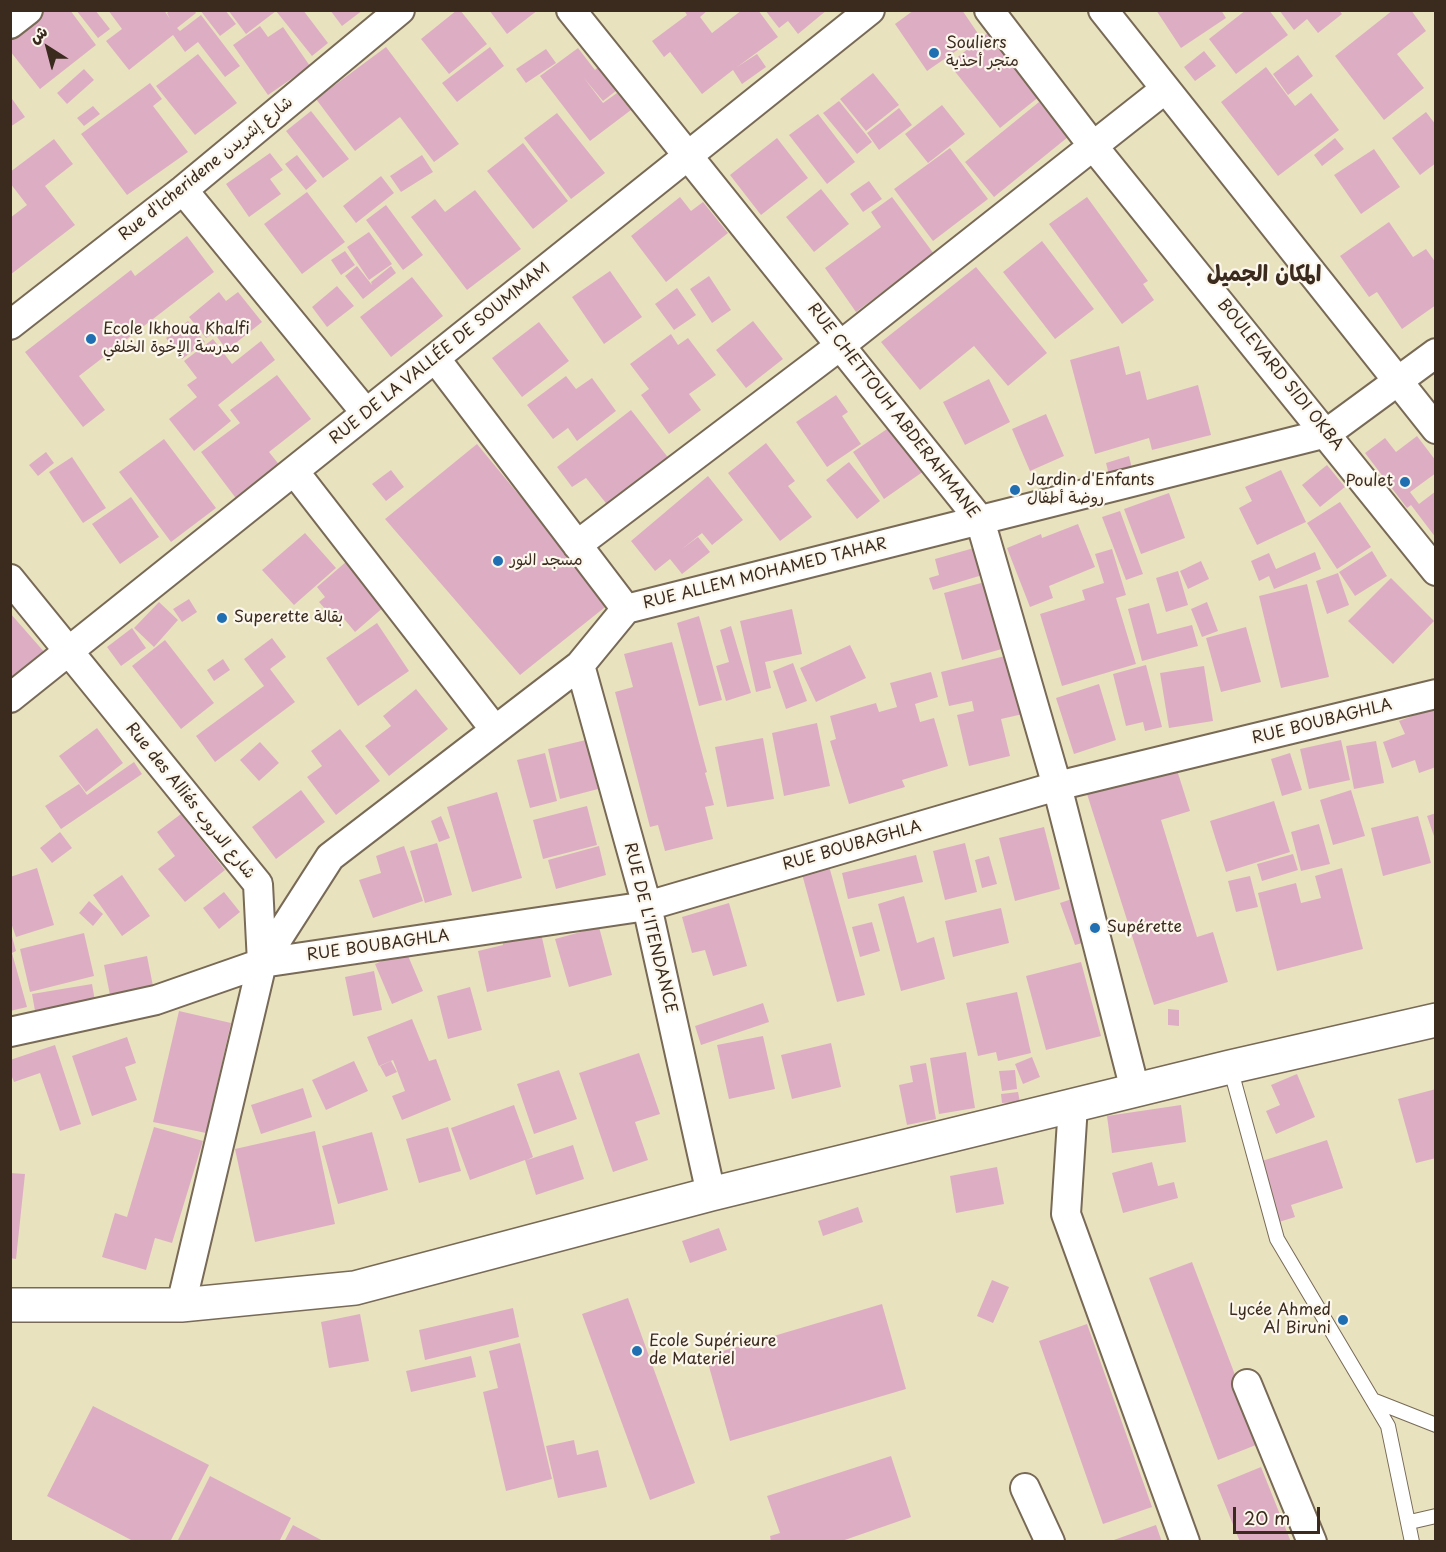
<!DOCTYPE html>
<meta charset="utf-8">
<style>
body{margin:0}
#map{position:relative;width:1446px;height:1552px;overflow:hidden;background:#e9e2bf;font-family:"Playpen Sans","Playpen Sans Arabic",sans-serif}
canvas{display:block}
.frame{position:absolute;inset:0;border:12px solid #3b2a1e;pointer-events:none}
.north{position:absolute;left:18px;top:18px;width:60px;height:60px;-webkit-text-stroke:4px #fbf7ec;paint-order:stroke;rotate:324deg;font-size:16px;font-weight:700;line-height:24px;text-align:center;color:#3b2a1e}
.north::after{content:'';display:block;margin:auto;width:21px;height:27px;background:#3b2a1e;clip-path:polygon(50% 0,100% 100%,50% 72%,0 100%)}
.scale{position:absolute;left:1233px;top:1507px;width:87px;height:27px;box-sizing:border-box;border:3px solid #3b2a1e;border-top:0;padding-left:8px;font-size:18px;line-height:21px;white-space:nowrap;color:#3b2a1e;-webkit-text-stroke:4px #fbf7ec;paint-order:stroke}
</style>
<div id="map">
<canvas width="1446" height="1552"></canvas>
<div class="frame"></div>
<div class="north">ش</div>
<div class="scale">20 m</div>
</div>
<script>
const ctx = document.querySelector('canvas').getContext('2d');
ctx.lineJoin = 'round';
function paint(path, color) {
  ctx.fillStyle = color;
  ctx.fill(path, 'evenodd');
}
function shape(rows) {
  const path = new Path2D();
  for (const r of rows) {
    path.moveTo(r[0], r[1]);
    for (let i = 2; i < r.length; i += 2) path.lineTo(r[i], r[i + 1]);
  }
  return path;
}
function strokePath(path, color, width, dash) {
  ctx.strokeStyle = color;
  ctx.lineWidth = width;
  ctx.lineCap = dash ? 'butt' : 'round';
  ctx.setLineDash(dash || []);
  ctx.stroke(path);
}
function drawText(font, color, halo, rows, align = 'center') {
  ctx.font = font + ' "Playpen Sans","Playpen Sans Arabic",sans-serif';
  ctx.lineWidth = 4.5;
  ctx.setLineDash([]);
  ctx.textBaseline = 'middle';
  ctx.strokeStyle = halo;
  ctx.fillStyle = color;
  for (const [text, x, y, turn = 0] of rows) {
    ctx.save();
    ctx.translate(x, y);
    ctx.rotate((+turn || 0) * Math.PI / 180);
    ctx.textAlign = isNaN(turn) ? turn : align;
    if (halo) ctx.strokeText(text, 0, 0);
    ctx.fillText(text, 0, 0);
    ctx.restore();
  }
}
paint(shape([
 [46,10,70,10,96,45,40,89,10,51,10,38],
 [76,10,95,10,110,29,98,38],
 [108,10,164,10,170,19,167,13,171,10,194,10,196,13,177,28,180,31,201,15,240,66,225,77,198,42,185,52,173,35,129,70,106,41,122,29],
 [200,10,225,10,236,24,220,36],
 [228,10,303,10,328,43,312,56,276,11,246,34],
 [330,10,363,10,342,26],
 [457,10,460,10,487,44,449,74,421,39],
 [489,10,538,10,507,34],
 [684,10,708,10,700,17,712,33,742,10,758,10,778,37,737,67,757,54,766,67,742,84,733,70,702,94,670,52,664,57,652,41,687,15],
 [765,10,827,10,798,34,788,21,779,28],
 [914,10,962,10,979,35,927,71,895,24],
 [1156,10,1221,10,1226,18,1181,48],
 [1246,10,1269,10,1288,35,1236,74,1209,39],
 [1279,10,1339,10,1342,14,1318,33,1307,19,1294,30],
 [1393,10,1411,10,1426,31,1397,54,1424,88,1384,120,1335,56],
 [260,26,268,37,283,27,310,66,268,95,233,45],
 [989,32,1040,96,1000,128,949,64],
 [386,47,459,144,434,162,400,117,355,151,316,99],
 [490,47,504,66,457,102,442,83],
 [578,48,595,70,598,67,617,90,603,101,584,78,603,103,617,93,631,110,590,141,540,76],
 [546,49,556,63,526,83,516,69],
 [1204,51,1216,66,1195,81,1184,67],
 [198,54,237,103,195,135,156,86],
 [1298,55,1313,76,1288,95,1273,74],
 [1266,67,1295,106,1311,93,1339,130,1278,176,1221,102],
 [84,69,94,80,67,104,57,93],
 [873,73,899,105,866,131,840,99],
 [150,83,162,99,153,106,188,152,127,195,81,134],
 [10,96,25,117,10,127],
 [839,101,872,142,857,154,823,113],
 [1039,102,1068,137,994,197,965,162],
 [942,105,965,134,928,163,905,134],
 [93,106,100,114,84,126,77,118],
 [899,108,912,125,879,150,867,133],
 [311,111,349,159,323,178,286,131],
 [1426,112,1436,125,1436,163,1420,175,1392,138],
 [557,113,605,173,571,199,524,138],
 [818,114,855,162,827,184,789,135],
 [777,138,808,178,761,215,730,175],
 [1335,138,1344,149,1322,166,1314,155],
 [54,139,73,164,45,186,75,225,10,275,10,218,27,205,10,183,10,172],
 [523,143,568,201,533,229,487,171],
 [950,148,988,199,933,241,894,189],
 [1374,149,1400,187,1361,214,1334,175],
 [270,153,283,170,270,179,281,194,249,217,226,184],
 [297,155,317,181,306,190,285,164],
 [422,155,433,172,401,192,390,176],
 [381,176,394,193,356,223,343,206],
 [869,181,882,199,863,212,850,194],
 [821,189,849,224,814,252,786,217],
 [475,190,521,249,467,290,411,217,435,199,445,212],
 [307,192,345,242,302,274,264,224],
 [680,197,691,211,703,202,728,233,666,282,631,236],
 [892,197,934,254,856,312,825,268,881,227,871,212],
 [1087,197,1148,281,1143,284,1154,300,1122,324,1049,224],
 [386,205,423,255,403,270,366,220],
 [1389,222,1413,257,1426,249,1436,263,1436,305,1402,329,1377,292,1369,297,1340,256],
 [369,232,392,264,369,280,347,247],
 [187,236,214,272,79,376,105,410,83,427,25,352,131,270,135,276],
 [1042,241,1094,309,1055,339,1003,272],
 [345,251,355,265,341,275,331,260],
 [357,266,372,285,371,282,391,266,396,273,363,299,345,276],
 [976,267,1047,353,1008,386,974,346,920,390,881,342],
 [610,271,642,317,604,344,572,297],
 [709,276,731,310,712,323,690,289],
 [412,277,443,316,391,357,360,317],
 [337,286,354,306,327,327,312,307],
 [677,288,696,315,674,330,655,304],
 [219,292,226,301,238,292,262,322,227,350,214,333,206,338,189,317],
 [188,321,205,342,182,359,166,338],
 [753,321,783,359,746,388,716,350],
 [539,322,569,361,522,397,492,358],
 [671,334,678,345,688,338,716,375,689,394,701,410,669,434,641,395,649,389,630,364],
 [213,339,232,364,261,341,275,360,218,405,231,421,194,451,169,419,197,397,187,385,197,378,184,361],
 [1119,346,1126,375,1140,371,1147,400,1198,385,1211,435,1152,450,1149,438,1095,454,1070,360],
 [277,375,311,419,269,452,281,467,238,501,201,452,240,423,230,410],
 [566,376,576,389,592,378,616,411,577,441,568,428,553,439,527,405],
 [989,379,1010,422,965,445,943,402],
 [836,395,848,412,842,416,861,444,827,467,796,422],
 [631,410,670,460,609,507,586,478,572,487,557,467],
 [1046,414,1064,456,1030,471,1012,429],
 [893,425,924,471,884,499,853,452],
 [1417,436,1436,461,1436,473,1410,492,1419,504,1436,491,1436,538,1411,505,1407,508,1365,453,1385,438,1396,452],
 [164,439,216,508,171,542,119,472],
 [766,443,795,481,788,486,812,517,780,541,728,473],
 [477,444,609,604,520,675,385,519],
 [46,452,54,463,38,476,29,465],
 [1129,456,1135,481,1112,487,1106,463],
 [72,457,106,508,83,523,49,472],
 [849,462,880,501,857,519,826,480],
 [1327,465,1345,487,1320,507,1302,485],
 [391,470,404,487,386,501,372,484],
 [1281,470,1306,522,1257,545,1239,508,1252,501,1245,487],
 [708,476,743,520,712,545,702,533,682,549,698,537,710,552,682,574,670,559,655,571,631,541],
 [1169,493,1185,538,1141,554,1124,509],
 [131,497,159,537,120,564,92,524],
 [1340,502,1371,547,1337,569,1307,523],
 [1120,511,1143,574,1126,580,1102,517],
 [1078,524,1095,567,1049,586,1053,598,1030,607,1007,548,1041,534,1042,538],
 [305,533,336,568,294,605,262,570],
 [981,546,989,573,933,590,929,578,939,575,935,559],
 [1112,549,1126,595,1116,598,1136,664,1062,686,1040,614,1085,600,1082,590,1104,583,1095,554],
 [1372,551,1387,576,1355,596,1339,572],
 [1315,552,1321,569,1274,589,1269,576,1259,581,1251,561,1269,553,1276,569],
 [347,561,385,606,355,632,340,614,334,619,319,602,325,597,317,587],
 [1201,561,1209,579,1188,589,1180,571],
 [1178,571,1188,605,1166,612,1156,578],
 [1338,573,1349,605,1327,614,1316,581],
 [1391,578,1434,621,1393,664,1348,621],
 [985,582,1002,649,962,660,944,593],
 [1307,584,1329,677,1281,688,1259,596],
 [189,599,197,612,182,622,173,609],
 [159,602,178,620,154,647,134,628],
 [1207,602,1218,631,1202,637,1191,609],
 [1149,603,1157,634,1192,625,1198,646,1142,661,1128,609],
 [792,609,802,654,765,662,771,688,756,692,740,621],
 [10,613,53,662,10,695],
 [699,616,722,700,699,706,677,623],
 [377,623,409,671,358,706,326,658],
 [731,626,751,693,726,701,716,666,729,662,720,630],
 [1246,627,1261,682,1221,692,1206,638],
 [132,628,146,648,121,666,107,647],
 [272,638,286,657,270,669,295,702,215,762,196,736,264,686,244,659],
 [165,640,214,703,181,729,132,666],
 [672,642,707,772,705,773,714,805,705,807,713,839,665,851,658,825,650,827,615,692,633,687,624,654],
 [850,645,866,678,816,702,800,668],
 [1009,655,1023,714,1001,719,1010,756,969,766,957,715,974,711,972,701,949,706,941,672],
 [223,659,230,670,214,681,207,670],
 [793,663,807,701,786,709,773,671],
 [1146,665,1162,727,1145,731,1143,722,1126,726,1113,674],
 [1204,666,1213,721,1169,728,1160,673],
 [931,672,938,697,915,704,920,722,934,718,948,766,902,780,905,787,849,804,830,741,836,739,830,716,876,703,879,712,897,707,890,683],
 [1099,684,1116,740,1074,754,1056,698],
 [416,689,448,729,389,776,365,746,391,726,383,716],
 [1436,707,1436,767,1419,773,1415,760,1392,768,1383,742,1405,734,1399,721],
 [817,723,830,786,784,796,772,733],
 [97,728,123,763,86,792,59,756],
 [340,729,380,781,336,815,307,777,322,766,311,751],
 [763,738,774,799,727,807,715,747],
 [586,740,598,789,560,799,548,749],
 [1341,740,1350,780,1309,789,1300,749],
 [1376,741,1384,783,1354,789,1346,746],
 [260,742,279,763,259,781,240,760],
 [545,753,557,801,530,808,517,760],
 [1290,753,1302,790,1282,796,1271,759],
 [134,762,142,774,61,829,45,806,79,784,87,795],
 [1176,767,1190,811,1161,820,1197,937,1213,932,1228,982,1154,1005,1087,794],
 [301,790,325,822,276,859,252,827],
 [1351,790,1365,836,1333,845,1320,800],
 [497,792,522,878,472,892,447,807],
 [1274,801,1290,852,1226,872,1210,821],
 [587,806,597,845,543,859,533,820],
 [1436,813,1436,839,1435,839,1427,816],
 [181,814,225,870,185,902,158,869,175,856,157,832],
 [441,816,450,838,439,842,431,821],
 [1418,816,1431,863,1383,876,1371,828],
 [1319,824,1330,864,1301,871,1291,832],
 [1044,827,1060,889,1015,901,999,838],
 [60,832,72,848,52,863,40,848],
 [437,843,452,895,425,903,410,851],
 [965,843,977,892,945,900,933,851],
 [404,846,423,901,373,918,359,880,381,873,376,856],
 [599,846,606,875,556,889,548,860],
 [1293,854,1298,870,1262,881,1257,864],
 [916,855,923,882,848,899,842,873],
 [989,856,997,884,982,888,975,860],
 [829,866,865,995,837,1002,802,874],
 [37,868,54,925,16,937,10,920,10,877],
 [1342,868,1363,949,1277,971,1258,893,1296,883,1301,903,1321,898,1315,876],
 [122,875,150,916,122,936,93,895],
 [1250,876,1258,907,1236,912,1228,881],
 [224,892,240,912,219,929,203,908],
 [904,896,917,943,934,937,945,979,901,991,878,904],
 [1072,899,1086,942,1075,945,1060,903],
 [89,901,103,914,93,926,79,913],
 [729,903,747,966,713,976,705,950,692,953,682,917],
 [1001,908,1009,943,953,957,945,921],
 [872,922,880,951,860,957,852,927],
 [599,927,612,975,569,987,555,939],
 [540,929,551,977,487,992,478,951,503,945,502,939],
 [11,933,16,951,12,953,27,1007,10,1011],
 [84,933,94,976,30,992,20,949],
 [406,951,423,991,392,1004,375,964],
 [147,956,155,996,112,1005,104,965],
 [1081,962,1101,1036,1046,1050,1026,976],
 [374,971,382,1010,353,1016,345,977],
 [92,984,97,1012,37,1022,32,994],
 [470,987,482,1030,448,1039,437,996],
 [1017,992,1031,1053,998,1061,996,1052,978,1056,966,1003],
 [763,1003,769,1022,701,1045,695,1026],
 [1168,1009,1179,1010,1179,1026,1168,1025],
 [179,1011,231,1023,206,1133,153,1122],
 [412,1019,429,1061,436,1059,451,1100,402,1120,392,1096,405,1091,393,1060,379,1066,367,1037],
 [763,1036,775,1089,729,1099,717,1045],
 [127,1037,136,1063,125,1067,137,1100,92,1116,72,1056],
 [831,1043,841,1087,792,1099,781,1055],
 [55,1045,81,1124,60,1131,40,1073,14,1082,10,1072,10,1060],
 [966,1052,975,1108,939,1114,930,1058],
 [639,1053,660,1114,635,1122,648,1160,613,1172,579,1073],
 [1032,1057,1040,1077,1023,1084,1015,1064],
 [354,1061,368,1091,326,1110,312,1080],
 [391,1061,397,1072,386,1077,380,1066],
 [926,1063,936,1119,907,1125,899,1085,913,1082,910,1066],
 [559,1070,577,1119,534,1134,517,1084],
 [1015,1070,1017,1089,1002,1091,999,1071],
 [1297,1074,1315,1117,1276,1134,1266,1111,1280,1105,1271,1085],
 [303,1088,312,1117,261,1134,251,1105],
 [1436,1089,1436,1158,1416,1163,1398,1099],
 [1018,1092,1020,1102,1002,1103,1001,1094],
 [514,1105,533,1157,527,1160,573,1145,584,1179,536,1195,525,1160,470,1180,451,1128],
 [1181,1105,1186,1142,1112,1153,1107,1116],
 [154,1127,203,1141,172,1243,155,1238,146,1270,102,1257,115,1213,127,1217],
 [448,1127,461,1171,419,1183,406,1139],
 [315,1131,335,1224,255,1242,235,1149],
 [372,1132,388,1190,338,1204,322,1146],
 [1327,1140,1343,1188,1291,1205,1295,1217,1279,1222,1259,1162],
 [1152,1162,1158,1186,1174,1182,1178,1198,1123,1213,1112,1173],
 [997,1167,1004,1204,956,1213,950,1176],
 [10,1173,25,1174,16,1259,10,1258],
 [858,1207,863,1222,823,1236,818,1221],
 [719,1228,727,1250,690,1263,682,1241],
 [1192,1262,1261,1443,1218,1460,1149,1278],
 [992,1280,1009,1287,993,1323,977,1316],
 [628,1298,695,1483,650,1500,582,1314],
 [882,1304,906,1389,730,1441,706,1356],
 [513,1308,519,1337,425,1360,419,1330],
 [360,1314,369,1361,329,1368,321,1322],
 [1087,1324,1152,1507,1103,1524,1039,1341],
 [520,1343,552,1479,506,1491,483,1392,498,1388,489,1351],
 [471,1356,476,1377,411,1392,406,1371],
 [93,1406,209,1465,170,1542,135,1542,47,1496],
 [574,1440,577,1455,598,1450,607,1487,558,1498,546,1446],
 [891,1456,911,1517,839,1542,771,1542,770,1536,780,1533,767,1496],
 [1261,1467,1291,1542,1240,1542,1217,1485],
 [210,1476,291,1518,279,1542,177,1542],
 [293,1525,325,1542,284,1542],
 [1156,1525,1162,1542,1111,1542,1111,1541]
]), '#ddaec3');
const service = shape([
 [1230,1067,1277,1239,1388,1426,1412,1542],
 [1375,1401,1436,1425],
 [1410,1522,1436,1516]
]);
const minor = shape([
 [571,10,980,520,1057,786,1135,1090],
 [989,10,1093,146,1436,571],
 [1103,10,1436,429],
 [10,24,28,10],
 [183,190,366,413],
 [10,325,183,190,400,10],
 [435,358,626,609],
 [294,471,495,730],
 [577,545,841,345,1164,90],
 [10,579,258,884,262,963,181,1305],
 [580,665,647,906,711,1194],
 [10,698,870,10],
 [262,963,647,906,1057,786,1436,694],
 [10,1032,156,1000,262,963,330,857,580,665,626,609,1327,433,1436,353],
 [1073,1105,1066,1214,1185,1542],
 [1247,1384,1312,1542],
 [1025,1488,1050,1542]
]);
const secondary = shape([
 [10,1305,181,1305,355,1288,711,1194,1230,1067,1436,1020]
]);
strokePath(service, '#786a56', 16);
strokePath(minor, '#786a56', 32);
strokePath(secondary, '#786a56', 36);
strokePath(service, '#fff', 14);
strokePath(minor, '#fff', 28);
strokePath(secondary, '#fff', 33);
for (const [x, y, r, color] of [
 [934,53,6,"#1f6fb2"],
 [91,339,6,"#1f6fb2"],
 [1405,482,6,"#1f6fb2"],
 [1015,490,6,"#1f6fb2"],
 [498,561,6,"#1f6fb2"],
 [222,618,6,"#1f6fb2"],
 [1095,928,6,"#1f6fb2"],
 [1343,1320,6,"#1f6fb2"],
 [637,1351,6,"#1f6fb2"]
]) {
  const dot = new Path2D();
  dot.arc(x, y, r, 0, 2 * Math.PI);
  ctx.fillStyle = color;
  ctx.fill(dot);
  strokePath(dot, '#fbf7ec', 2);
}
drawText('16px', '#3b2a1e', '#fbf7ec', [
 ["Souliers",946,44],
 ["متجر أحذية",946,62],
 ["Ecole Ikhoua Khalfi",103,330],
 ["مدرسة الإخوة الخلفي",103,348],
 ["Jardin d'Enfants",1027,481],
 ["روضة أطفال",1027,499],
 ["Poulet",1393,482,"right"],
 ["مسجد النور",510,561],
 ["Superette بقالة",234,618],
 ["Supérette",1107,928],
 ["Lycée Ahmed",1331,1311,"right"],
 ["Al Biruni",1331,1329,"right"],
 ["Ecole Supérieure",649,1342],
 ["de Materiel",649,1360]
], 'left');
drawText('16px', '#3b2a1e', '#fbf7ec', [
 ["Rue d'Icheridene شارع إشريدن",206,169,-39],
 ["RUE DE LA VALLÉE DE SOUMMAM",440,354,-39],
 ["BOULEVARD SIDI OKBA",1280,375,51],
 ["RUE CHETTOUH ABDERAHMANE",893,411,52],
 ["RUE ALLEM MOHAMED TAHAR",765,574,-14],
 ["RUE BOUBAGHLA",1322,722,-14],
 ["Rue des Alliés شارع الدروب",190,801,51],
 ["RUE BOUBAGHLA",852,846,-16],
 ["RUE DE L'ITENDANCE",650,928,76],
 ["RUE BOUBAGHLA",378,946,-8]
]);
drawText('bold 22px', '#3b2a1e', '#fbf7ec', [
 ["المكان الجميل",1264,275]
]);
</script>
